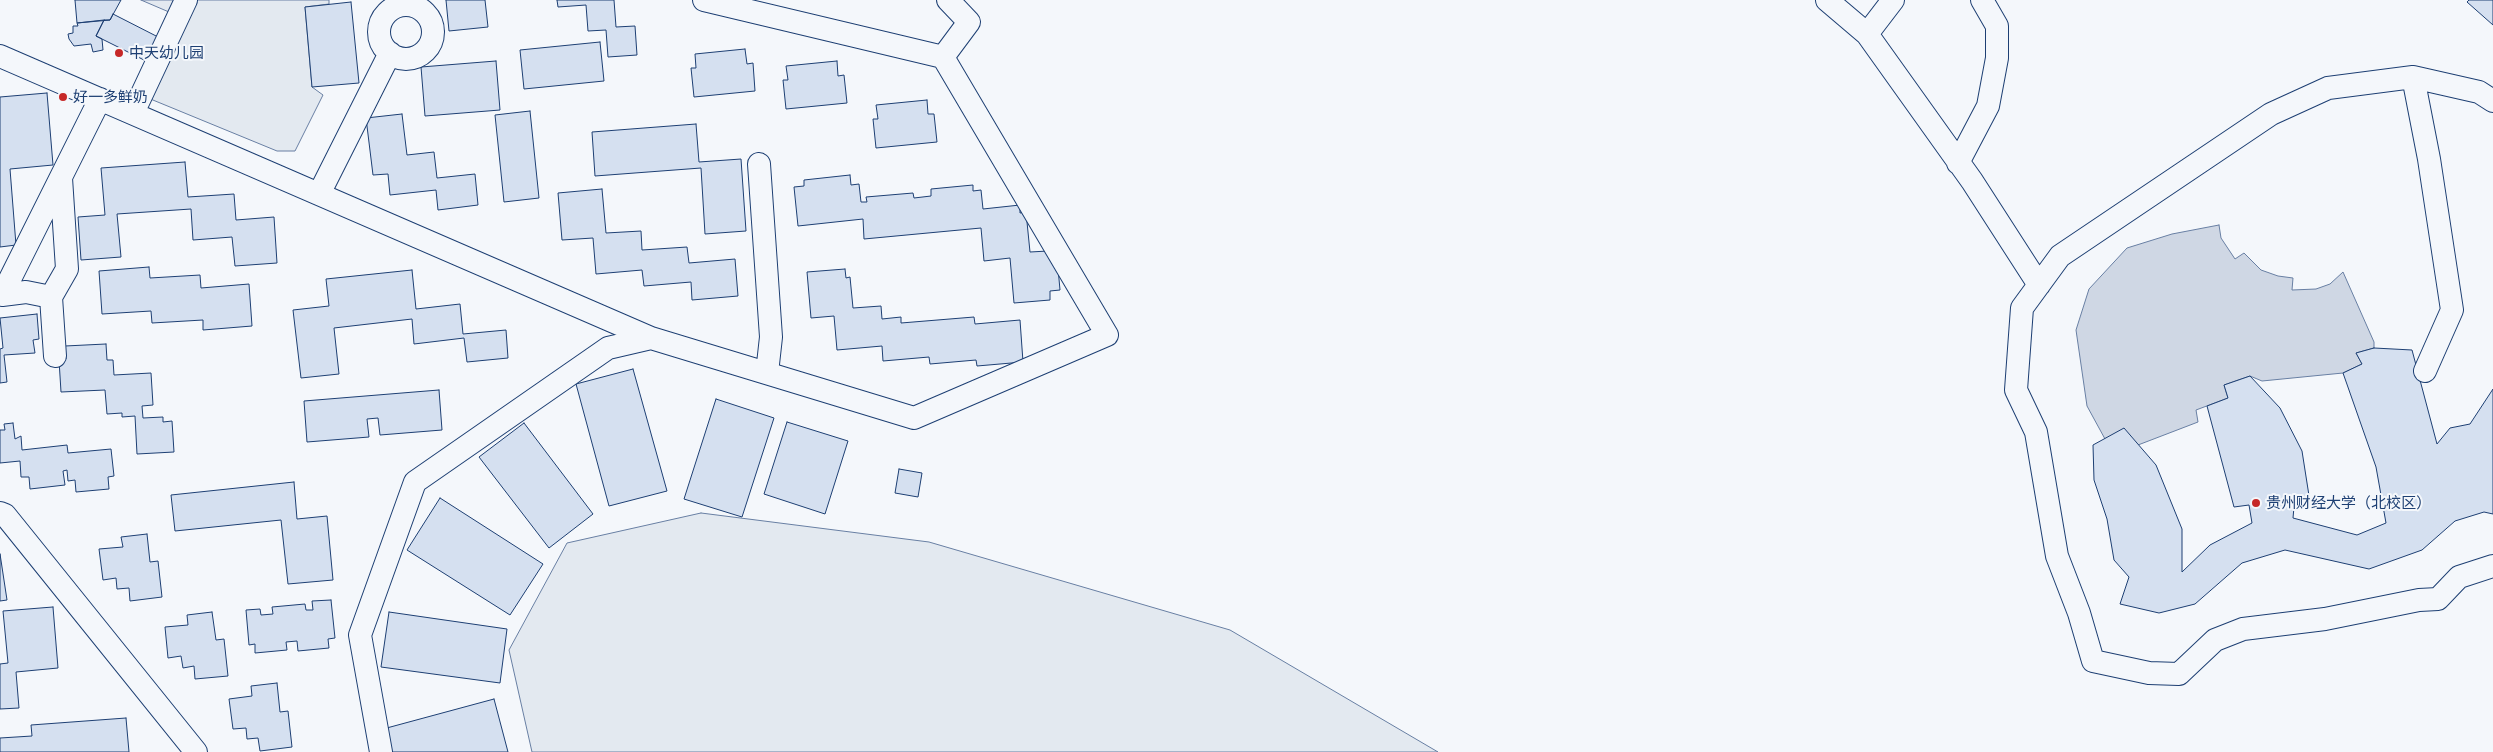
<!DOCTYPE html>
<meta charset="utf-8">
<style>
body{margin:0}
canvas{display:block;background:#f4f7fb}
</style>
<canvas width="2493" height="752"></canvas>
<script>
const ctx = document.querySelector('canvas').getContext('2d');
ctx.lineJoin = 'round';
function paint(path, color) {
  ctx.fillStyle = color;
  ctx.fill(path, 'evenodd');
}
function shape(rows) {
  const path = new Path2D();
  for (const r of rows) {
    if (r.length === 3) {
      path.moveTo(r[0] + r[2], r[1]);
      path.arc(r[0], r[1], r[2], 0, 2 * Math.PI);
      continue;
    }
    path.moveTo(r[0], r[1]);
    for (let i = 2; i < r.length; i += 2) path.lineTo(r[i], r[i + 1]);
  }
  return path;
}
function strokePath(path, color, width, dash) {
  ctx.strokeStyle = color;
  ctx.lineWidth = width;
  ctx.lineCap = dash ? 'butt' : 'round';
  ctx.setLineDash(dash || []);
  ctx.stroke(path);
}
function drawText(font, color, halo, rows, align = 'center') {
  ctx.font = font + ' "Alegreya Sans","Noto Sans SC",sans-serif';
  ctx.lineWidth = 4;
  ctx.setLineDash([]);
  ctx.textBaseline = 'middle';
  ctx.strokeStyle = halo;
  ctx.fillStyle = color;
  for (const [text, x, y, turn = 0] of rows) {
    ctx.save();
    ctx.translate(x, y);
    ctx.rotate((+turn || 0) * Math.PI / 180);
    ctx.textAlign = isNaN(turn) ? turn : align;
    if (halo) ctx.strokeText(text, 0, 0);
    ctx.fillText(text, 0, 0);
    ctx.restore();
  }
}
const green = shape([
 [141,0,174,0,169,12,141,0],
 [192,0,329,0,329,4,305,7,312,87,323,95,295,151,277,151,148,98,192,0],
 [701,513,929,542,1230,630,1438,752,532,752,509,650,567,543,701,513]
]);
paint(green, '#e3e9f0');
strokePath(green, '#687fa3', 1);
const water = shape([
 [2219,225,2221,238,2235,259,2244,253,2261,270,2278,276,2293,278,2292,290,2316,289,2330,284,2343,272,2374,342,2374,348,2356,353,2362,364,2343,373,2262,381,2250,376,2224,385,2228,398,2196,410,2198,422,2138,445,2105,439,2087,406,2076,330,2089,289,2127,248,2172,234,2219,225]
]);
paint(water, '#cfd7e4');
strokePath(water, '#687fa3', 1);
const building = shape([
 [75,0,121,0,110,20,77,23,75,0],
 [446,0,485,0,488,27,449,31,446,0],
 [557,0,614,0,616,27,635,26,637,55,608,57,606,30,588,31,586,5,558,7,557,0],
 [2469,0,2493,0,2493,25,2467,2,2469,0],
 [351,2,359,83,312,87,305,7,351,2],
 [113,14,162,39,150,63,96,36,104,20,110,20,113,14],
 [104,20,96,36,102,39,103,50,93,52,91,44,74,46,69,39,68,34,73,33,73,26,78,26,77,23,104,20],
 [600,42,604,81,524,89,520,50,600,42],
 [745,49,747,64,753,63,755,91,694,97,691,68,696,68,695,54,745,49],
 [496,61,500,110,425,116,421,67,496,61],
 [837,61,838,76,844,75,847,103,786,109,783,80,788,80,786,66,837,61],
 [47,93,53,165,10,169,16,245,0,247,0,97,47,93],
 [927,100,928,114,934,114,937,142,876,148,873,119,878,119,876,105,927,100],
 [530,111,539,198,504,202,495,115,530,111],
 [402,114,407,155,434,152,437,178,475,174,478,205,438,210,436,190,390,195,388,174,373,175,366,118,402,114],
 [696,124,699,162,741,159,746,231,705,234,701,168,595,176,592,132,696,124],
 [185,162,188,197,234,194,236,220,274,217,277,263,235,266,232,237,193,240,191,209,117,214,121,257,81,260,78,217,105,215,101,168,185,162],
 [850,175,851,185,859,184,861,202,867,202,866,197,913,193,914,198,931,196,931,189,973,185,973,191,981,190,983,209,1020,205,1020,213,1026,212,1030,252,1048,251,1057,257,1060,290,1050,291,1050,300,1014,303,1010,258,984,261,981,228,864,239,863,219,798,226,794,187,804,186,804,180,850,175],
 [602,189,606,233,641,231,642,250,687,247,689,263,735,259,738,296,692,300,691,282,644,286,642,270,596,274,593,238,562,240,558,193,602,189],
 [149,267,150,278,200,275,201,288,249,284,252,326,203,330,203,320,152,323,151,311,102,314,99,271,149,267],
 [845,269,846,278,850,277,853,308,881,306,882,319,901,317,901,323,974,317,975,324,1020,320,1023,362,977,366,976,360,930,364,929,357,883,361,882,346,837,350,834,316,811,318,807,272,845,269],
 [412,270,416,309,460,304,463,334,506,330,508,358,467,362,464,338,414,344,412,319,334,328,339,374,301,378,293,310,329,306,326,279,412,270],
 [37,314,39,339,33,340,35,353,4,355,7,382,0,383,0,349,3,348,0,318,37,314],
 [106,344,107,360,113,360,114,375,151,373,153,405,142,406,143,418,163,417,163,422,172,421,174,452,137,454,135,416,122,417,122,413,107,414,105,390,61,392,59,360,66,359,65,346,106,344],
 [2374,348,2412,350,2437,444,2450,428,2470,424,2493,389,2493,514,2484,512,2455,521,2422,550,2369,569,2285,550,2242,563,2195,604,2159,613,2120,604,2129,577,2114,560,2107,519,2094,480,2093,445,2124,428,2156,465,2182,529,2182,572,2210,545,2252,523,2249,505,2234,507,2207,406,2228,398,2224,385,2250,376,2280,408,2302,451,2310,502,2294,507,2293,518,2357,535,2386,523,2376,467,2343,373,2362,364,2356,353,2374,348],
 [633,369,667,491,609,506,576,384,633,369],
 [439,390,442,430,380,435,378,418,367,419,369,437,307,442,304,401,439,390],
 [716,399,774,418,742,517,684,499,716,399],
 [787,422,848,441,825,514,764,494,787,422],
 [13,423,15,439,21,436,22,450,67,445,68,453,111,449,114,476,108,477,109,489,76,492,75,480,68,481,67,470,63,471,65,485,30,489,29,477,21,477,20,461,0,463,0,430,5,430,4,424,13,423],
 [524,423,593,514,549,548,479,457,524,423],
 [899,469,922,473,918,497,895,493,899,469],
 [294,482,297,519,327,516,333,580,288,584,281,520,175,531,171,495,294,482],
 [440,498,543,564,510,615,407,550,440,498],
 [147,534,150,562,158,561,162,597,130,601,129,588,117,589,116,578,103,580,99,549,123,547,121,537,147,534],
 [0,554,7,600,0,601,0,554],
 [331,600,335,638,328,639,329,648,298,651,297,641,286,642,287,650,255,653,255,644,249,645,246,610,260,609,261,615,273,614,272,607,305,604,306,610,313,610,312,601,331,600],
 [53,607,58,668,16,672,19,708,0,709,0,664,8,663,3,611,53,607],
 [212,612,216,640,224,639,228,676,195,679,194,666,183,668,181,656,168,658,165,627,188,625,187,615,212,612],
 [389,612,507,629,500,683,381,667,389,612],
 [277,683,280,712,288,711,292,747,260,751,258,738,247,739,246,728,233,729,229,699,252,696,251,686,277,683],
 [494,699,508,752,390,752,383,729,494,699],
 [126,718,129,752,0,752,0,738,32,736,31,725,126,718]
]);
paint(building, '#d5e0f0');
strokePath(building, '#1d3f73', 1);
const minor = shape([
 [1827,0,1867,34,1972,181,2039,285],
 [406,32,27],
 [1867,34,1893,0],
 [0,56,651,338],
 [943,57,969,22,948,0],
 [2413,77,2429,159,2452,310,2425,371],
 [2493,101,2479,92,2413,77,2328,88,2271,114,2060,256,2022,308,2016,390,2036,432,2057,556,2079,613,2093,661,2149,673,2179,674,2215,640,2243,629,2325,619,2419,600,2438,599,2459,577,2493,566],
 [133,113,186,0],
 [1958,163,1988,106,1997,58,1997,26,1982,0],
 [759,164,771,337,767,373],
 [319,194,390,53],
 [51,297,67,269,61,178],
 [55,356,51,297,26,292,2,295,100,99],
 [0,513,5,515,196,752],
 [381,752,360,635,415,482,608,348,651,338,914,418,1107,335,943,57,704,0]
]);
strokePath(minor, '#1d3f73', 24);
strokePath(minor, '#f4f7fb', 22);
for (const [x, y, r, color] of [
 [119,53,5,"#c62828"],
 [63,97,5,"#c62828"],
 [2256,503,5,"#c62828"]
]) {
  const dot = new Path2D();
  dot.arc(x, y, r, 0, 2 * Math.PI);
  ctx.fillStyle = color;
  ctx.fill(dot);
  strokePath(dot, '#f4f7fb', 2);
}
drawText('15px', '#1d3f73', '#f4f7fb', [
 ["中天幼儿园",129,53],
 ["好一多鲜奶",73,97],
 ["贵州财经大学（北校区）",2266,503]
], 'left');
</script>
